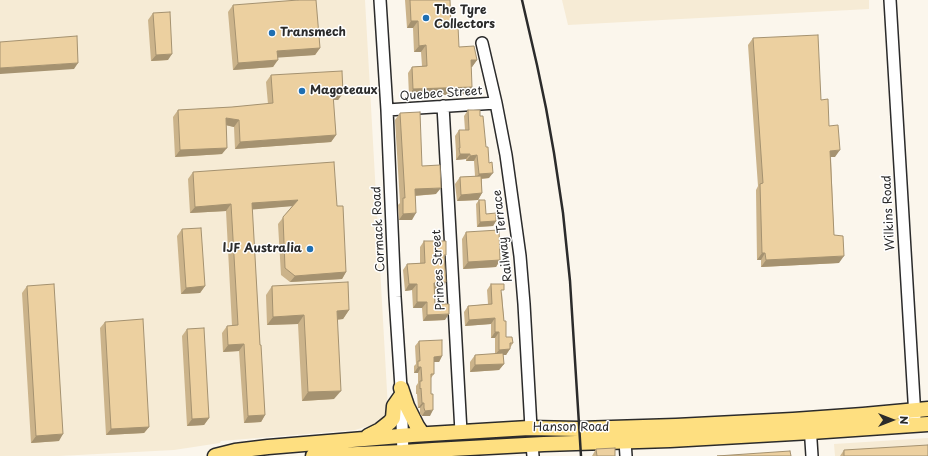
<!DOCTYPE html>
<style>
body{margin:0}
#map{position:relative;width:928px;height:456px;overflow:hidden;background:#fbf6ec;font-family:"Playpen Sans",sans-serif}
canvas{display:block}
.north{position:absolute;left:872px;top:400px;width:40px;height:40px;-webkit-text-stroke:3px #fff;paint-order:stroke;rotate:90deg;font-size:11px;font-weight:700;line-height:16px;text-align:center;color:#2b2b2b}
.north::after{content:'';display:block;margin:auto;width:14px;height:18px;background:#2b2b2b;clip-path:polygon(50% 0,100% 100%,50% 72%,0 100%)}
</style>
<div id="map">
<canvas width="928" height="456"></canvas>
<div class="north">N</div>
</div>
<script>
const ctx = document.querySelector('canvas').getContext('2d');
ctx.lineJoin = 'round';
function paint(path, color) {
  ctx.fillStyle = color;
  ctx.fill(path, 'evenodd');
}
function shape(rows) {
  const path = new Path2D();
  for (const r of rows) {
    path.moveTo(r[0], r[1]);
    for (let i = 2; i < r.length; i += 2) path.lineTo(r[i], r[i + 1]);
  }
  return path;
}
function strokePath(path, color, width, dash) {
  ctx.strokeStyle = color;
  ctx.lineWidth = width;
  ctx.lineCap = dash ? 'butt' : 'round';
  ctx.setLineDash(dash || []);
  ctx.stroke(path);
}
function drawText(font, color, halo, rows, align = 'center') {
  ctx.font = font + ' "Playpen Sans",sans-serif';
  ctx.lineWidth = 3;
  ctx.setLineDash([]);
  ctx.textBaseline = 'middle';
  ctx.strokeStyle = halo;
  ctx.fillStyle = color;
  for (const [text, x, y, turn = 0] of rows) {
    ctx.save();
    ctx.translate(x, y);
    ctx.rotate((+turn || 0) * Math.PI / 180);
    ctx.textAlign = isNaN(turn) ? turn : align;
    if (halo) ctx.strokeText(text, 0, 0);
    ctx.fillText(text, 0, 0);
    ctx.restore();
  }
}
paint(shape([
 [0,0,365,0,388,409,384,417,375,424,355,430,221,441,220,443,174,450,59,456,0,456],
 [562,0,869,0,869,9,568,25],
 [928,438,928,456,835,456,834,444]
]), '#f6ebd5');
const minor = shape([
 [380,0,387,110,395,297,401,388,403,456],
 [890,0,915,417],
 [482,43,496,103,506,155,520,256,524,304,531,428],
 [443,106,461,432],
 [387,110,496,103],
 [810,425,812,456],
 [625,441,626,456],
 [532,445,533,456]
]);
const major = shape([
 [401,388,407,406,417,426,421,432,424,434],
 [368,436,380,430,390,422,393,418,394,406,401,396],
 [215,456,235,451,268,447,412,435,529,428,579,429,676,426,793,420,863,415,928,409],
 [313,456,403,452,433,450,544,444,670,440,811,432,928,424]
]);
strokePath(minor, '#2b2b2b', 14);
strokePath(major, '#2b2b2b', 17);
strokePath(minor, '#fff', 11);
strokePath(major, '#fedf80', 14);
strokePath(shape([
 [522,0,537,65,546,108,554,153,563,213,570,281,581,456]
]), '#2b2b2b', 2.5);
paint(shape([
 [405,0,450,0,451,26,459,47,477,60,472,67,471,67,467,94,409,96,408,73,412,67,422,66,421,52,414,52,413,28,407,28],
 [233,5,320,48,315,55,278,57,273,67,233,70,228,12],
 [153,13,168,60,151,61,148,20],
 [753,38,821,100,829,126,835,157,831,157,834,235,839,263,761,267,761,260,757,260,756,190,758,186,748,45],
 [271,75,343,93,338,100,333,100,336,135,331,142,235,149,234,127,226,125,222,154,175,157,173,117,178,110,232,107,268,104,266,82],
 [468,110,480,116,489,178,482,179,482,193,478,200,457,201,455,184,460,177,475,176,474,161,466,161,466,159,456,160,456,152,455,136,459,130,465,130,464,116],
 [400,113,422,166,436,194,415,196,412,220,399,220,398,205,400,203,395,120],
 [193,172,337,206,346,272,342,279,290,282,281,275,278,224,292,206,252,209,260,345,265,415,261,422,244,423,239,351,223,352,222,333,227,326,232,326,226,211,190,213,188,179],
 [479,200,486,214,496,221,493,226,477,227,476,204],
 [182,229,205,286,200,293,181,294,177,236],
 [466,232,500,260,496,267,463,269,462,239],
 [424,241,446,255,444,257,446,282,442,288,435,289,435,304,445,320,423,321,422,308,413,308,412,290,405,291,403,270,407,264,420,263,420,247],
 [491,284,502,293,504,321,506,337,513,343,506,355,503,355,504,364,499,370,470,372,470,362,475,355,495,354,495,338,491,338,491,324,465,326,464,312,468,306,488,304,487,290],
 [27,286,59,441,31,443,22,293],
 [272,286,349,310,343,319,337,320,334,399,302,401,298,324,267,325,266,295],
 [105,322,149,427,144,433,106,435,100,328],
 [187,329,209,418,204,425,187,426,182,336],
 [419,341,442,356,439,362,434,362,434,374,431,378,430,416,422,416,420,414,420,408,418,408,417,394,416,394,416,386,418,383,418,373,414,373,414,366,416,364,415,346],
 [596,449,615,456,592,456],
 [844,450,928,456,840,456]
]), '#cbb38a');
paint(shape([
 [411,21,418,21,413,28,407,28],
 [426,45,421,52,414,52,419,46],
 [320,48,315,55,273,58,277,51],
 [172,54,168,60,151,61,156,55],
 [278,60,273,67,233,70,238,63],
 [471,60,477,60,472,67,466,67],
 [78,63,74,69,0,74,0,68],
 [472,87,467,94,409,96,413,89],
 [343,93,338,100,328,100,333,94],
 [226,118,239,120,234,127,221,124],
 [336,135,331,142,235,149,240,142],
 [227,148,222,154,175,157,180,150],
 [840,150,835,157,826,157,830,151],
 [460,154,470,154,466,159,456,160],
 [477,155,474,161,466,161,470,156],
 [493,173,489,178,475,179,479,174],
 [441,188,436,194,411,196,415,189],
 [482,193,478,200,457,201,461,195],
 [298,200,293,206,247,210,252,203],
 [231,204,226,211,190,213,195,207],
 [416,213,412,220,399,220,403,214],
 [496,221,493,226,477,227,480,222],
 [762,253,765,253,761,260,757,260],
 [844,256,839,263,761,267,766,260],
 [500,260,496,267,463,269,468,262],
 [346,272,342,279,290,282,295,276],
 [446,282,442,288,430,289,434,283],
 [409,284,417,284,412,290,405,291],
 [205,286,200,293,181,294,186,288],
 [417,302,427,302,422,308,413,308],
 [349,310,343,319,330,320,337,311],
 [449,314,445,320,423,321,427,315],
 [304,315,298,324,267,325,273,317],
 [495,318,491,324,465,326,469,320],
 [495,332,499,332,495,338,491,338],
 [244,344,239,351,223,352,228,345],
 [510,349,506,355,495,355,499,350],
 [442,356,439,362,430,362,434,357],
 [504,364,499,370,470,372,475,365],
 [418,367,421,367,418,373,414,373],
 [341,391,334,399,302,401,308,392],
 [422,403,424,403,420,408,418,408],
 [433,410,430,416,422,416,425,411],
 [265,415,261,422,244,423,248,416],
 [209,418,204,425,187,426,192,419],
 [149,427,144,433,106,435,111,429],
 [63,434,59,441,31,443,36,436]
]), '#a59270');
const building = shape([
 [298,0,316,0,320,48,277,51,278,60,238,63,233,5,298,0],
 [410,0,450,0,451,26,458,26,459,47,474,46,477,60,471,60,472,87,413,89,412,67,427,66,426,45,419,46,418,21,411,21,410,0],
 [170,12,172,54,156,55,153,13,170,12],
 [818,35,821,100,828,99,829,126,838,125,840,150,830,151,834,235,843,236,844,256,766,260,765,253,762,253,760,184,763,183,753,38,818,35],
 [77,36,78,63,0,68,0,42,77,36],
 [342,71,343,93,333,94,336,135,240,142,239,120,226,118,227,148,180,150,178,110,232,107,273,103,271,75,342,71],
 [468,110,480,110,480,116,483,116,486,147,488,147,489,163,492,162,493,173,479,174,477,155,470,156,470,154,460,154,459,148,460,148,459,130,469,130,468,110],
 [420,112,422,166,440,165,441,188,415,189,416,213,403,214,403,198,405,198,400,113,420,112],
 [334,162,337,206,343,206,346,272,295,276,285,268,283,217,298,200,252,203,260,345,261,345,265,415,248,416,244,344,228,345,227,326,238,325,231,204,195,207,193,172,334,162],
 [481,176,482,193,461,195,460,177,481,176],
 [479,200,485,200,486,214,496,213,496,221,480,222,479,200],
 [201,228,205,286,186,288,182,229,201,228],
 [499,230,500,260,468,262,466,232,499,230],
 [424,241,446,241,446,255,444,255,446,282,434,283,435,304,449,304,449,314,427,315,427,302,417,302,417,284,409,284,407,264,425,263,424,241],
 [348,282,349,310,337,311,341,391,308,392,304,315,273,317,272,286,348,282],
 [54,284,63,434,36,436,27,286,54,284],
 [491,284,504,284,504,290,501,290,504,321,506,321,506,337,512,337,513,343,510,343,510,349,499,350,499,332,495,332,495,318,469,320,468,306,492,304,491,284],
 [143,319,149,427,111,429,105,322,143,319],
 [204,328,209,418,192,419,187,329,204,328],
 [442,340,442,356,434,357,434,374,431,374,431,394,433,394,433,410,425,411,424,408,424,403,422,403,421,388,420,389,420,381,422,381,421,367,418,367,418,361,420,361,419,341,442,340],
 [503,353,504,364,475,365,475,355,503,353],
 [928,445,928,456,844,456,844,450,928,445],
 [615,448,615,456,597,456,596,449,615,448],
 [790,451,791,456,717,456,790,451]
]);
paint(building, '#ecd0a0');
strokePath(building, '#a59270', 1);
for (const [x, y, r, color] of [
 [426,18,4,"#1f6fb2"],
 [272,33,4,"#1f6fb2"],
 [302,91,4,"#1f6fb2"],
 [310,249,4,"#1f6fb2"]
]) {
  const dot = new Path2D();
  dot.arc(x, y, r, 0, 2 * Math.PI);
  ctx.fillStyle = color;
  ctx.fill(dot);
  strokePath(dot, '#fff', 1.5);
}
drawText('bold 12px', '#2b2b2b', '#fff', [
 ["The Tyre",434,11],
 ["Collectors",434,25],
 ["Transmech",280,33],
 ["Magoteaux",310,91],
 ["IJF Australia",302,249,"right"]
], 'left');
drawText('12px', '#2b2b2b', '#fff', [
 ["Quebec Street",441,94,-4],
 ["Wilkins Road",889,213,-93],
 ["Cormack Road",379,229,-93],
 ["Railway Terrace",503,236,-97],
 ["Princes Street",439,270,-93],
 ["Hanson Road",571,428]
]);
</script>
